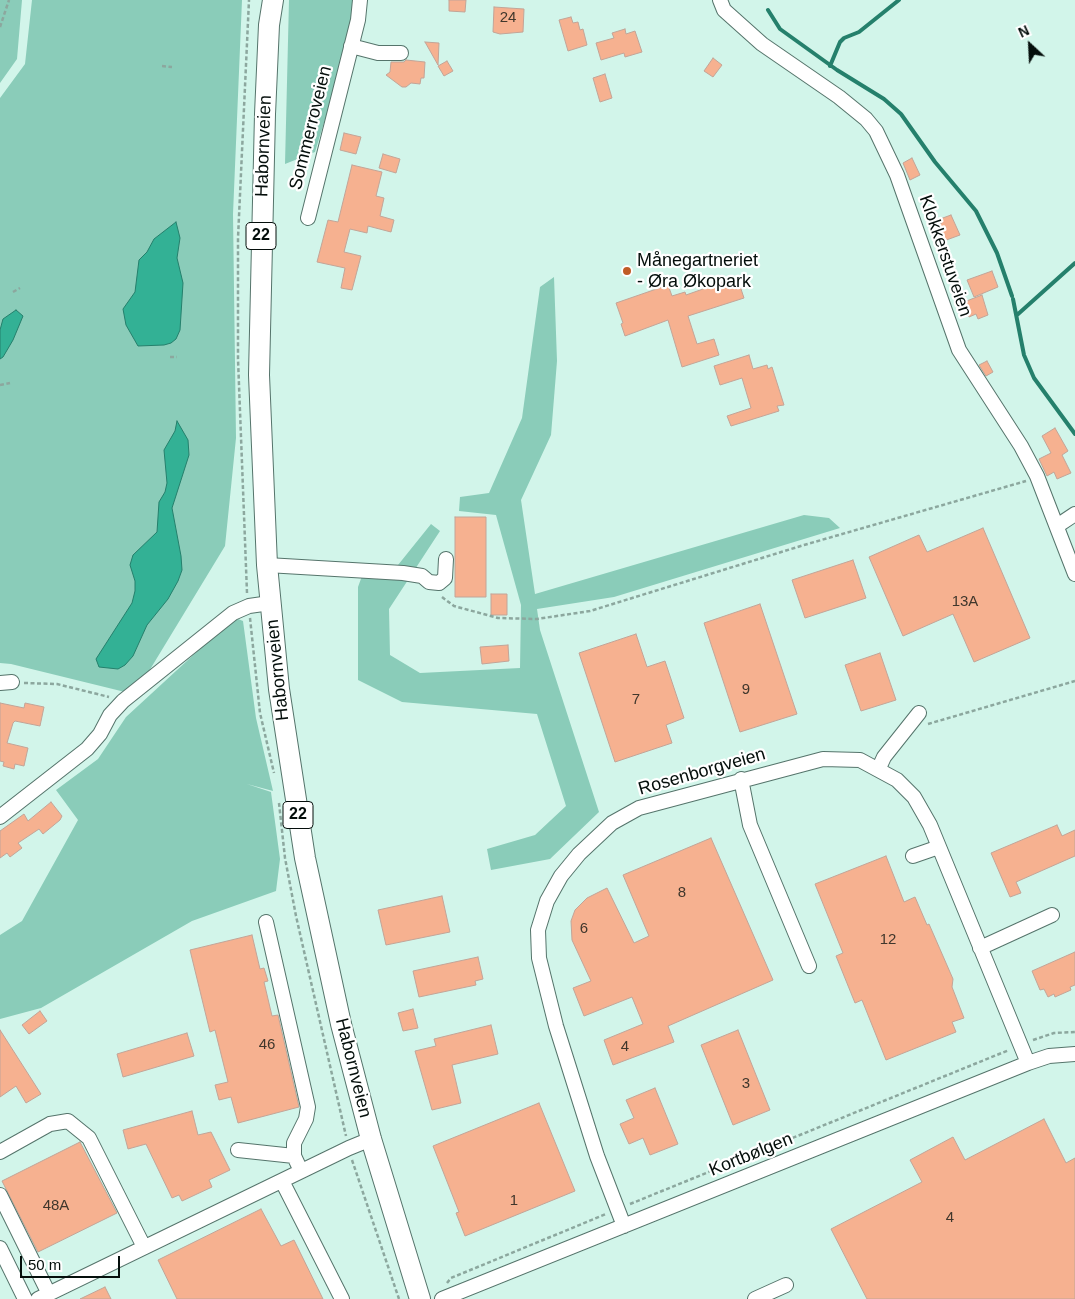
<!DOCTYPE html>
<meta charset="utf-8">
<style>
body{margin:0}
#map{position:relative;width:1075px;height:1299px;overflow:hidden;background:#d2f5ea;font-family:Arial,sans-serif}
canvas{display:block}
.north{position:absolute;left:1005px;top:20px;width:50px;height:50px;-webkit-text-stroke:4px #fff;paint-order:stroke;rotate:335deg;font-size:14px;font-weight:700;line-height:20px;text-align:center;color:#040e0b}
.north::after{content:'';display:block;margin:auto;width:18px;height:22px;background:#040e0b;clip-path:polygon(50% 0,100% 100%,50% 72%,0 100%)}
.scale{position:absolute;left:20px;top:1256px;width:100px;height:22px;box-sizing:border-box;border:2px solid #040e0b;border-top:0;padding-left:6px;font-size:15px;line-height:18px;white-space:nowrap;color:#040e0b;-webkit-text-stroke:4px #fff;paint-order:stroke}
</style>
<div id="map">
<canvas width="1075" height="1299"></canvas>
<div class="north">N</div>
<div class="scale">50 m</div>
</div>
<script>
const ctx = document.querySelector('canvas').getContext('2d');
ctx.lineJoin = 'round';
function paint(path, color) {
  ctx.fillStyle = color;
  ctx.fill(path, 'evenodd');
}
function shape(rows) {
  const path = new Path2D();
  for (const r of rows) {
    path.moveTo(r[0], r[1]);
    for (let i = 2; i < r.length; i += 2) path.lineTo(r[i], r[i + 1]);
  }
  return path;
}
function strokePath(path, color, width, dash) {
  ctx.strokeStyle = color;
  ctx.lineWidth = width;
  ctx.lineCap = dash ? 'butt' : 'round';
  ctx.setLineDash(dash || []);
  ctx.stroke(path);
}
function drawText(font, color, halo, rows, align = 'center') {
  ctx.font = font + ' Arial,sans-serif';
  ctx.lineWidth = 4.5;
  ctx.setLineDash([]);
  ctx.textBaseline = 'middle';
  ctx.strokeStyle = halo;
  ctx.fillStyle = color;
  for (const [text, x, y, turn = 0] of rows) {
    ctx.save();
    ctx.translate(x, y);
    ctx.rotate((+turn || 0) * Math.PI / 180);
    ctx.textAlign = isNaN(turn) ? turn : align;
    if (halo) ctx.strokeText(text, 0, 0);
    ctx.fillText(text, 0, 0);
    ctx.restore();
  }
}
paint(shape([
 [0,0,22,0,17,59,0,83],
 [32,0,242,0,233,214,236,438,225,546,143,681,125,692,11,664,0,663,0,98,25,64],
 [289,0,354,0,352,31,315,152,285,164],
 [554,277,557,361,551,435,521,500,535,594,804,515,829,518,840,528,614,597,537,609,540,630,599,812,550,859,491,870,487,849,535,835,566,806,537,714,402,702,358,680,358,587,366,565,398,565,431,524,440,531,389,609,390,655,420,673,520,668,521,605,496,515,459,511,460,497,489,493,522,418,540,287],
 [238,619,243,621,256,718,273,791,247,784,271,792,280,859,276,891,192,921,41,1008,0,1019,0,935,22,921,78,820,56,790,98,759,126,717,227,624]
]), '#8accb9');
const water = shape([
 [176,222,180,238,177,258,183,283,180,330,176,339,171,343,164,345,138,346,126,325,123,309,135,292,139,260,147,252,154,239,176,222],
 [16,310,23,316,13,340,3,357,0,359,0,330,3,319,16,310],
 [177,421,188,440,189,455,172,508,181,556,182,570,178,581,168,599,147,625,133,656,125,665,118,669,99,667,96,659,132,603,135,591,135,581,130,565,133,555,157,532,159,502,165,492,167,483,164,450,175,431,177,421]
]);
paint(water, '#33b195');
strokePath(water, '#25806c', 1);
strokePath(shape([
 [768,10,780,29,837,70,884,99,901,114,935,162,976,211,997,253,1012,296],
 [830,66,840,42,844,38,859,32,899,0],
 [1013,299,1024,355,1034,378,1075,434],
 [1017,315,1075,263]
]), '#25806c', 4);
const building = shape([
 [449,0,466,0,465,12,449,11,449,0],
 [494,7,524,9,523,32,500,34,493,32,494,7],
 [571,17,573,23,578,22,580,30,583,29,587,45,568,51,559,20,571,17],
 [625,29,626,34,635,31,642,52,625,57,624,53,601,60,596,43,614,38,612,33,625,29],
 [425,42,439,43,438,65,425,42],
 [713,58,722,65,713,77,704,71,713,58],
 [406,60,425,62,424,78,421,78,420,84,411,83,406,87,402,87,386,75,390,72,391,62,404,62,406,60],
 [447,61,453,71,444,76,438,66,447,61],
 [605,74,612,98,600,102,593,78,605,74],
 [344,133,361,137,356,154,340,150,344,133],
 [383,154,400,159,396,173,379,168,383,154],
 [912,158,920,175,910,180,903,163,912,158],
 [352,165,382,172,376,196,384,198,380,216,394,220,391,232,368,226,367,233,350,229,344,252,361,256,352,290,341,288,345,268,317,262,328,220,338,222,352,165],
 [951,215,960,235,941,242,935,226,942,223,940,219,951,215],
 [992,271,998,287,974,297,967,280,992,271],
 [737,277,744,298,688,316,697,344,714,339,719,355,682,367,668,320,625,336,621,324,623,323,616,303,668,285,672,296,685,292,686,295,737,277],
 [982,295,988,315,978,319,976,314,969,317,964,302,982,295],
 [749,355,753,369,767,365,768,369,772,367,784,405,777,406,779,411,731,426,727,416,751,408,742,378,720,385,714,366,749,355],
 [987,361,993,372,986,376,979,365,987,361],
 [1055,428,1068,451,1062,455,1071,473,1057,479,1054,472,1047,476,1039,459,1051,453,1042,436,1055,428],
 [455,517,486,517,486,597,455,597,455,517],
 [983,528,1030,638,974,662,953,614,903,636,869,557,919,535,927,552,983,528],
 [853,560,866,598,805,618,792,580,853,560],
 [491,594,507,594,507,615,491,615,491,594],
 [760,604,797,714,740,732,704,623,760,604],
 [636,634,647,667,665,661,684,718,666,725,672,743,615,762,579,653,636,634],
 [508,645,509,661,482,664,480,647,508,645],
 [880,653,896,700,861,711,845,665,880,653],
 [0,703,24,708,25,703,44,707,40,726,15,721,13,723,7,743,28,748,24,766,15,764,14,769,3,766,4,762,0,761,0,703],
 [51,802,62,816,60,820,43,834,39,829,18,843,22,848,10,857,7,853,0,858,0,831,24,814,28,821,51,802],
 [1057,825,1062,836,1075,830,1075,856,1016,882,1021,893,1010,897,991,853,1057,825],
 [711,838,773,980,668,1026,674,1042,613,1065,604,1040,643,1024,632,997,584,1016,573,988,591,981,572,940,571,921,575,910,587,898,607,888,634,943,649,936,623,875,711,838],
 [886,856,904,902,915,897,927,925,929,924,953,979,952,987,964,1018,952,1022,956,1032,886,1060,862,1000,855,1003,836,956,843,953,815,884,886,856],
 [442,896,450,932,386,945,378,910,442,896],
 [252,935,260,969,264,968,268,981,264,982,272,1016,278,1015,299,1107,238,1123,231,1097,219,1100,215,1085,228,1082,215,1030,210,1032,190,950,252,935],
 [1075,952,1075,985,1070,987,1071,990,1055,997,1054,994,1048,997,1044,989,1040,990,1032,971,1075,952],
 [478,957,483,979,475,981,476,985,419,997,413,971,478,957],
 [413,1009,418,1028,403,1031,398,1013,413,1009],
 [40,1011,47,1021,29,1034,22,1025,40,1011],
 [491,1025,498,1054,452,1065,461,1103,432,1110,415,1051,436,1046,434,1039,491,1025],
 [0,1030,41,1094,26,1103,16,1086,0,1097,0,1030],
 [738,1030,770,1110,733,1125,701,1045,738,1030],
 [187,1033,194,1056,123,1077,117,1054,187,1033],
 [655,1088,678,1144,650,1155,643,1138,629,1144,620,1124,634,1118,626,1100,655,1088],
 [539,1103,575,1191,465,1236,456,1213,459,1212,433,1146,539,1103],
 [192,1111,198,1135,211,1132,230,1170,209,1180,212,1187,182,1201,179,1195,172,1198,146,1144,128,1149,123,1130,192,1111],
 [1044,1119,1066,1163,1075,1158,1075,1299,867,1299,831,1229,922,1182,910,1160,953,1137,965,1160,1044,1119],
 [80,1142,117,1213,38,1252,2,1181,80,1142],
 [261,1209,281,1246,294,1240,323,1299,177,1299,158,1260,261,1209],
 [105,1287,111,1299,80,1299,105,1287]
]);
paint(building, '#f6b190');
strokePath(building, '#c2a497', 1);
const minor = shape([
 [720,0,724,10,762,44,839,97,866,119,876,131,897,175,959,350,1021,446,1037,476,1075,574],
 [351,46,378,53,401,53],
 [308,218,358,20,360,0],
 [1057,526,1075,514],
 [267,565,403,573,422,576,429,582,439,583,445,578,446,559],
 [0,683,12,682],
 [879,768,884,757,919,713],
 [741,779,750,825,809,966],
 [0,817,87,749,100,734,110,715,123,701,233,613,249,606,270,603],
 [913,856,939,847],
 [266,922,308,1107,306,1119,294,1143,294,1156,301,1171],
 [980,948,1052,915],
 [238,1150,294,1156],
 [0,1152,50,1124,68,1121,89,1138,144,1247],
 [282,1181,342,1299],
 [0,1195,49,1294],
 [624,1226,597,1156,556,1026,539,958,538,930,547,901,561,876,579,854,612,823,639,808,823,759,860,760,897,780,914,797,930,825,1028,1063],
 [0,1248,25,1299],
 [38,1299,349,1148,371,1139],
 [442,1299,1028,1063,1049,1056,1075,1054],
 [755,1299,786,1285]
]);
const highway = shape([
 [273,0,269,25,265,114,259,375,267,565,279,689,305,858,341,1024,371,1139,420,1299]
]);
strokePath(minor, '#55746b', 16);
strokePath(highway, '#55746b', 22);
strokePath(shape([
 [0,27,9,0],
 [162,66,172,67],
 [13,292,20,288],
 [170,357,177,357],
 [0,385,10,383],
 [247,593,238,359,238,238,249,0],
 [442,597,454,606,498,618,537,619,590,611,804,545,1026,481],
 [250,618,260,713,274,773],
 [24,683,57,684,109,697],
 [928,724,1075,681],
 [279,803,285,858,296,916,346,1136],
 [1033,1040,1054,1033,1075,1032],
 [352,1160,399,1299],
 [630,1204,1009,1050],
 [447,1283,451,1278,606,1214]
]), '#8ca79e', 2.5, [4, 2.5]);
strokePath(minor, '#fff', 14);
strokePath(highway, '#fff', 20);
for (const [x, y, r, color] of [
 [627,271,5,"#c05c26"]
]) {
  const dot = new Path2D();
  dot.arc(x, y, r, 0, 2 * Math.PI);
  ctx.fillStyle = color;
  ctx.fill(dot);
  strokePath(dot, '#fff', 2);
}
drawText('15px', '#40372c', null, [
 ["24",508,18],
 ["13A",965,602],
 ["9",746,690],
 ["7",636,700],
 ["8",682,893],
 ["6",584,929],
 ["12",888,940],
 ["46",267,1045],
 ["4",625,1047],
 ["3",746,1084],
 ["1",514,1201],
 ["48A",56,1206],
 ["4",950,1218]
]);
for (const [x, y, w] of [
 [261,236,30],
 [298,815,30]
]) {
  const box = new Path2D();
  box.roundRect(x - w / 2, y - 13.5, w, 27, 4);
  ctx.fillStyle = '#fff';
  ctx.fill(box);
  strokePath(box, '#040e0b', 1);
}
drawText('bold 16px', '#040e0b', null, [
 ["22",261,236],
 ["22",298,815]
]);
drawText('18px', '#040e0b', '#fff', [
 ["Sommerroveien",311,128,-76],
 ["Habornveien",264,146,-88],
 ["Klokkerstuveien",945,256,71],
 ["Habornveien",278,670,-96],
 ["Rosenborgveien",702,772,-16],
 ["Habornveien",353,1068,76],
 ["Kortbølgen",751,1155,-22]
]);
drawText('18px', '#040e0b', '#fff', [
 ["Månegartneriet",637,261],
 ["- Øra Økopark",637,282]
], 'left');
</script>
